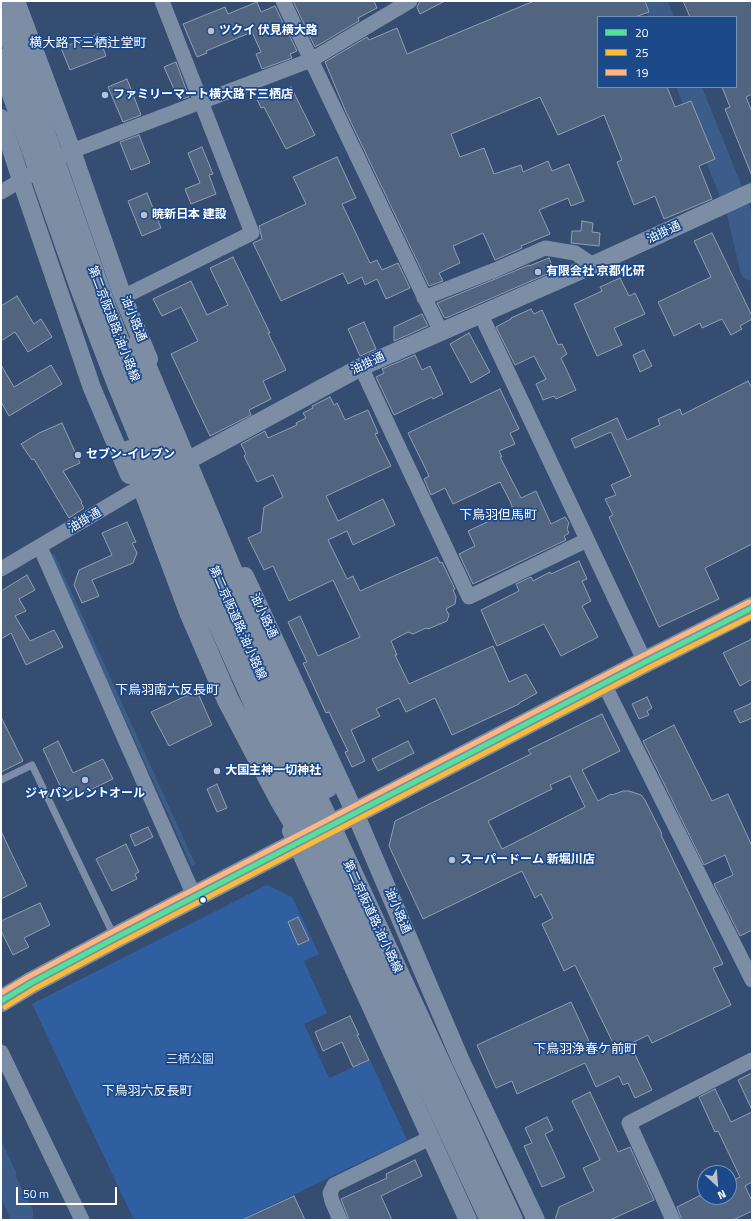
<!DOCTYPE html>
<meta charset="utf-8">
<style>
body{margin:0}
#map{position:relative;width:753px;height:1221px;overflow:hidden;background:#354d71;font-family:"Titillium Web",sans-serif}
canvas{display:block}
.frame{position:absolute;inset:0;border:2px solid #fff;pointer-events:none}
.legend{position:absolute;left:597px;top:16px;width:140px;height:72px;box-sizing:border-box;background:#1c498a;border:1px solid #7792b9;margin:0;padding:5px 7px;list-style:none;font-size:12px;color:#fff}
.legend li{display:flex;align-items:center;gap:8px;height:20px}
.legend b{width:20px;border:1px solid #7792b9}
.north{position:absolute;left:697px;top:1165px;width:40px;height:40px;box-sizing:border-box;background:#1c498a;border:1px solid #7792b9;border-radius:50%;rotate:154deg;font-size:11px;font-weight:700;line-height:16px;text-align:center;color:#fff}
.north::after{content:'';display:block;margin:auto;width:14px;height:18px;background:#b8c1cd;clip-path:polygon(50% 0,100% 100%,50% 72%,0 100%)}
.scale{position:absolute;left:16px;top:1187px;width:101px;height:18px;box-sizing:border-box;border:2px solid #fff;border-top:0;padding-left:5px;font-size:12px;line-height:14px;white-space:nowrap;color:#fff;-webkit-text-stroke:3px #1c498a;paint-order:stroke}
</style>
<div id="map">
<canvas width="753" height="1221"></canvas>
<div class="frame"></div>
<ul class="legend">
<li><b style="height:5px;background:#53e098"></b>20</li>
<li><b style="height:5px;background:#fbbb3a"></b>25</li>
<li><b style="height:5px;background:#ffb580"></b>19</li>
</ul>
<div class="north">N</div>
<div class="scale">50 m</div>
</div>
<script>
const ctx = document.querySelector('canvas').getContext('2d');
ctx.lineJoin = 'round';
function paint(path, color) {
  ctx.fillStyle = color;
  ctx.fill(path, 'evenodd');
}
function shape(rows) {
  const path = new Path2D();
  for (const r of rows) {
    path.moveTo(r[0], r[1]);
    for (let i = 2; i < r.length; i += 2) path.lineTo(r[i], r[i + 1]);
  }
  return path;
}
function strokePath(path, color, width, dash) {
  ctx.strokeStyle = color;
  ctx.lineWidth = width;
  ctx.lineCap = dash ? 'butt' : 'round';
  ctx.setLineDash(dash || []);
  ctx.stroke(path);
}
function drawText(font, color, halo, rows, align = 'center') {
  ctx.font = font + ' "Titillium Web","Noto Sans JP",sans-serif';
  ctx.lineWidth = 3.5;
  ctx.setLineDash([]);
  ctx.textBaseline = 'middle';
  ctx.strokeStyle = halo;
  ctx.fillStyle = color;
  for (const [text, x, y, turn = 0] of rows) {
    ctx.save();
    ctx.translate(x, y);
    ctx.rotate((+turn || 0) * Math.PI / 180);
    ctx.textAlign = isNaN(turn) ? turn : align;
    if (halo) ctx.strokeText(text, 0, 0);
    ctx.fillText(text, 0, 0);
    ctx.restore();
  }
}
paint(shape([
 [267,885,292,897,319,954,304,961,327,1013,304,1024,329,1078,370,1060,407,1140,241,1220,134,1220,32,1004]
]), '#305fa1');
paint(shape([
 [1,1140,16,1172,16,1177,33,1210,33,1217,34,1220,11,1220,3,1203,1,1196]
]), '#3c5c8a');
strokePath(shape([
 [53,556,193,864]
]), '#3c5c8a', 4);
strokePath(shape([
 [655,1,661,17],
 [689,87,738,209,752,269]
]), '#3c5c8a', 24);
const building = shape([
 [293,1,374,1,377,8,358,18,359,21,315,47,293,1],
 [422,1,445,1,420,14,417,7,419,3,422,1],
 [534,1,645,1,649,12,635,17,598,17,598,87,667,87,675,107,691,101,715,159,699,166,712,199,664,219,655,196,634,205,617,162,622,160,604,115,558,135,540,97,451,134,460,157,484,148,494,174,521,165,523,172,548,161,552,171,569,164,584,201,571,206,568,198,539,210,550,234,521,246,522,248,495,260,483,233,453,246,460,263,439,273,443,281,429,286,346,112,325,62,367,37,369,40,397,28,407,54,534,1],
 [683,1,752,1,752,94,746,97,752,112,752,176,725,109,730,107,722,87,736,87,736,17,690,17,683,1],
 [257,2,261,12,275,6,297,51,290,54,292,58,262,69,256,54,261,52,252,32,206,51,207,53,197,57,183,24,225,7,228,14,257,2],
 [98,34,106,56,70,70,61,48,98,34],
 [176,62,189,97,179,100,164,67,176,62],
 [127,79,141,115,123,122,108,87,127,79],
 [291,87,315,135,286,149,264,107,261,108,256,97,270,90,273,95,291,87],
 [139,135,150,163,131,170,120,142,139,135],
 [202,147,213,174,209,175,216,194,191,204,185,189,200,183,188,153,202,147],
 [337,157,356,198,342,204,370,263,377,260,382,270,398,263,410,288,386,299,377,279,365,285,362,277,348,284,343,273,281,301,253,243,262,239,259,226,306,204,293,177,337,157],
 [147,193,161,228,142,236,128,201,147,193],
 [582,221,593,223,592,232,600,233,599,246,571,243,572,231,581,231,582,221],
 [712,233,752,316,752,319,740,326,742,329,731,335,722,319,702,328,700,323,674,336,658,302,711,277,694,241,712,233],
 [233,257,270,333,268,333,286,370,263,381,271,399,249,410,251,415,210,436,171,354,198,341,181,307,162,316,153,299,191,281,207,315,228,305,210,268,233,257],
 [549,258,554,271,446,318,444,317,437,303,529,265,529,266,549,258],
 [620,278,629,296,635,293,645,314,614,328,622,345,597,356,574,304,602,291,600,287,620,278],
 [17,296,34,324,41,319,52,337,28,352,15,332,1,341,1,306,17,296],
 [531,309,534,314,542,310,558,345,562,344,567,354,561,358,576,390,556,399,554,396,543,400,536,384,546,379,534,356,515,365,496,327,511,319,511,318,531,309],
 [422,314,428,326,394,341,394,327,422,314],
 [364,322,376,349,360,356,348,329,364,322],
 [469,333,490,372,471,383,450,344,469,333],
 [644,350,652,366,640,372,633,355,644,350],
 [415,355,422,370,430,366,443,394,433,399,432,397,394,415,376,377,384,373,382,369,415,355],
 [1,365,14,387,51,365,62,384,9,416,1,402,1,365],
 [748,381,752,388,752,544,705,568,719,599,659,627,609,517,613,515,605,499,616,495,611,485,631,476,611,432,575,448,571,439,617,418,627,440,660,425,658,419,680,409,682,415,748,381],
 [500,389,519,429,510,433,515,444,499,451,502,457,500,457,521,498,536,491,551,524,565,517,569,523,567,529,569,533,564,536,566,540,473,584,459,554,475,546,468,531,513,510,511,503,500,482,453,504,445,488,431,495,424,479,429,476,408,433,500,389],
 [330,397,334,405,337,403,345,420,368,410,378,433,375,434,391,466,326,496,338,521,383,499,395,525,353,545,347,531,328,540,347,579,353,576,360,591,437,557,440,563,442,562,455,589,453,590,456,597,455,604,446,609,449,615,447,621,428,629,426,628,413,634,408,632,391,641,397,655,395,655,409,684,493,646,509,682,526,674,537,693,519,703,519,704,452,735,435,698,406,712,399,698,376,709,380,716,351,730,365,761,352,767,345,752,348,751,329,712,326,713,303,663,307,662,288,622,300,616,318,656,360,637,333,580,289,601,273,566,264,570,248,538,261,532,264,507,283,497,273,475,257,482,244,456,246,454,241,444,265,431,268,438,297,425,296,423,306,418,303,413,313,408,312,406,330,397],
 [62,423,80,463,63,471,82,502,81,503,84,508,69,518,34,459,32,460,21,444,39,433,62,423],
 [127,522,136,542,132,543,137,553,133,563,92,580,99,596,82,603,74,585,79,570,112,555,102,533,127,522],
 [579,561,587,579,582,581,591,601,582,606,598,637,561,656,544,624,497,646,481,610,519,591,516,584,531,577,533,581,550,572,551,574,579,561],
 [27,575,35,590,19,599,26,611,15,616,30,641,54,630,63,647,26,665,11,633,1,639,1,591,27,575],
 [752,639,752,679,740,686,723,653,752,639],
 [197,691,212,725,169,746,151,712,197,691],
 [647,697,652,708,647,711,649,715,639,719,632,704,647,697],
 [752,703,752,718,740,723,734,711,752,703],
 [602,714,620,751,582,770,598,801,611,794,612,795,623,791,629,791,641,795,645,800,662,834,661,835,723,964,713,968,731,1005,652,1043,648,1035,630,1044,652,1090,635,1098,628,1083,623,1085,619,1076,596,1087,585,1063,517,1094,512,1081,496,1088,477,1045,571,1002,595,1054,614,1045,575,965,564,971,542,924,553,918,541,894,535,898,522,871,423,919,389,846,395,821,531,754,528,750,602,714],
 [570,776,585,807,502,849,488,821,552,789,550,785,570,776],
 [1,717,23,761,1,772,1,717],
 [674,725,712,801,728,794,752,846,752,930,740,936,714,884,733,875,725,855,704,865,643,741,674,725],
 [58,741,73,773,103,759,113,779,67,801,43,749,58,741],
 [408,741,414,753,378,771,372,759,408,741],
 [217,784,227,808,217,812,207,789,217,784],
 [148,827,153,837,135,846,130,835,148,827],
 [1,831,27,886,1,899,1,831],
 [126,844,139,872,135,874,137,879,112,891,96,859,126,844],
 [40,903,50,925,24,938,29,947,13,955,1,931,1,921,40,903],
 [298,917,309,940,298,945,288,922,298,917],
 [350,1016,359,1035,357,1035,369,1060,353,1067,342,1042,323,1051,315,1032,350,1016],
 [752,1073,752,1110,738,1080,752,1073],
 [715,1089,731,1122,752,1112,752,1182,745,1186,752,1201,752,1211,733,1220,682,1220,677,1207,705,1193,705,1197,729,1197,729,1182,740,1177,718,1131,715,1132,699,1097,715,1089],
 [590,1092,618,1152,630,1147,654,1200,610,1220,555,1220,559,1207,594,1191,583,1168,600,1160,572,1101,590,1092],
 [547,1117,553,1130,545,1134,565,1177,542,1187,524,1146,532,1143,525,1128,547,1117],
 [415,1160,422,1176,381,1196,392,1220,349,1220,341,1199,387,1178,386,1174,415,1160],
 [294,1196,305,1220,242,1220,294,1196]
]);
paint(building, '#516581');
strokePath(building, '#909fb4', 1);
strokePath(shape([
 [1,780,32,765,114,936]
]), '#7c8ea6', 7);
strokePath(shape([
 [283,1,441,332],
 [1,192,72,151,311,60,410,1],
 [123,297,252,233,162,1],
 [424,298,495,270,545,248,575,253,593,265],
 [481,315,645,662],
 [361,367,469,597,587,540],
 [40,547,195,898],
 [1,569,135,490],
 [604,684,752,980],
 [1,1052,82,1220],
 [340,1220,332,1201,330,1193,334,1185,430,1138],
 [673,1220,629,1123,752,1060]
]), '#7c8ea6', 15);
strokePath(shape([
 [16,1,72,151,123,297,149,359],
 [1,118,21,180,92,388,129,475],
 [174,468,361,367,593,265,752,192],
 [245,576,355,813,461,1061,536,1220],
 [291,831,468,1220]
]), '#7c8ea6', 18);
strokePath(shape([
 [1,1001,31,983,115,938,645,662,752,608]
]), '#7b8ca4', 22);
strokePath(shape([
 [1,10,105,307,155,432,212,568,261,677,512,1220],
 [1,60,81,288,118,384,187,552,357,932,491,1220],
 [137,346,240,591,327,787],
 [130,451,190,612,228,700,280,799,297,827]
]), '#7d8ea4', 22);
strokePath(shape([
 [1,1001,31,983,115,938,645,662,752,608]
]), '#53e098', 5);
strokePath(shape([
 [5,1007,34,989,118,944,648,668,752,616]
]), '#fbbb3a', 5);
strokePath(shape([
 [1,993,28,977,112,932,642,656,749,602]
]), '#ffb580', 5);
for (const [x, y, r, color] of [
 [211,31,4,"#b8c1cd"],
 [105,95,4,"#b8c1cd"],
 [144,215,4,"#b8c1cd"],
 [538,272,4,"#b8c1cd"],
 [78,455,4,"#b8c1cd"],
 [217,771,4,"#b8c1cd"],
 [85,780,4,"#b8c1cd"],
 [452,860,4,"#b8c1cd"],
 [203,900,3.5,"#fff"]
]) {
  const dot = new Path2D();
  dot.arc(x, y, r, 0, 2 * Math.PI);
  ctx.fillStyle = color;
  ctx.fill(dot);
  strokePath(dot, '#1c498a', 1.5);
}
drawText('bold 12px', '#fff', '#1c498a', [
 ["ツクイ 伏見横大路",219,31],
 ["ファミリーマート横大路下三栖店",113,95],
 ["暁新日本 建設",152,215],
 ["有限会社 京都化研",546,272],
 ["セブン-イレブン",86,455],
 ["大国主神一切神社",225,771],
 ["ジャパンレントオール",85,794,"center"],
 ["スーパードーム 新堀川店",460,860]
], 'left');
drawText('12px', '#fff', '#1c498a', [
 ["油掛通",664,233,-25],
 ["油小路通",133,319,68],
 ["第二京阪道路;油小路線",113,324,69],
 ["油掛通",368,364,-25],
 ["油掛通",85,521,-31],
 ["油小路通",263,616,65],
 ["第二京阪道路;油小路線",237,623,66],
 ["油小路通",397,911,67],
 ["第二京阪道路;油小路線",372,917,65]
]);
drawText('12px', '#cddff9', '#1c498a', [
 ["三栖公園",190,1060]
]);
drawText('13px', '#fff', '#1c498a', [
 ["横大路下三栖辻堂町",88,44],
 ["下鳥羽但馬町",498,516],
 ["下鳥羽南六反長町",167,691],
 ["下鳥羽浄春ケ前町",585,1050],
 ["下鳥羽六反長町",147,1092]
]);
</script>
